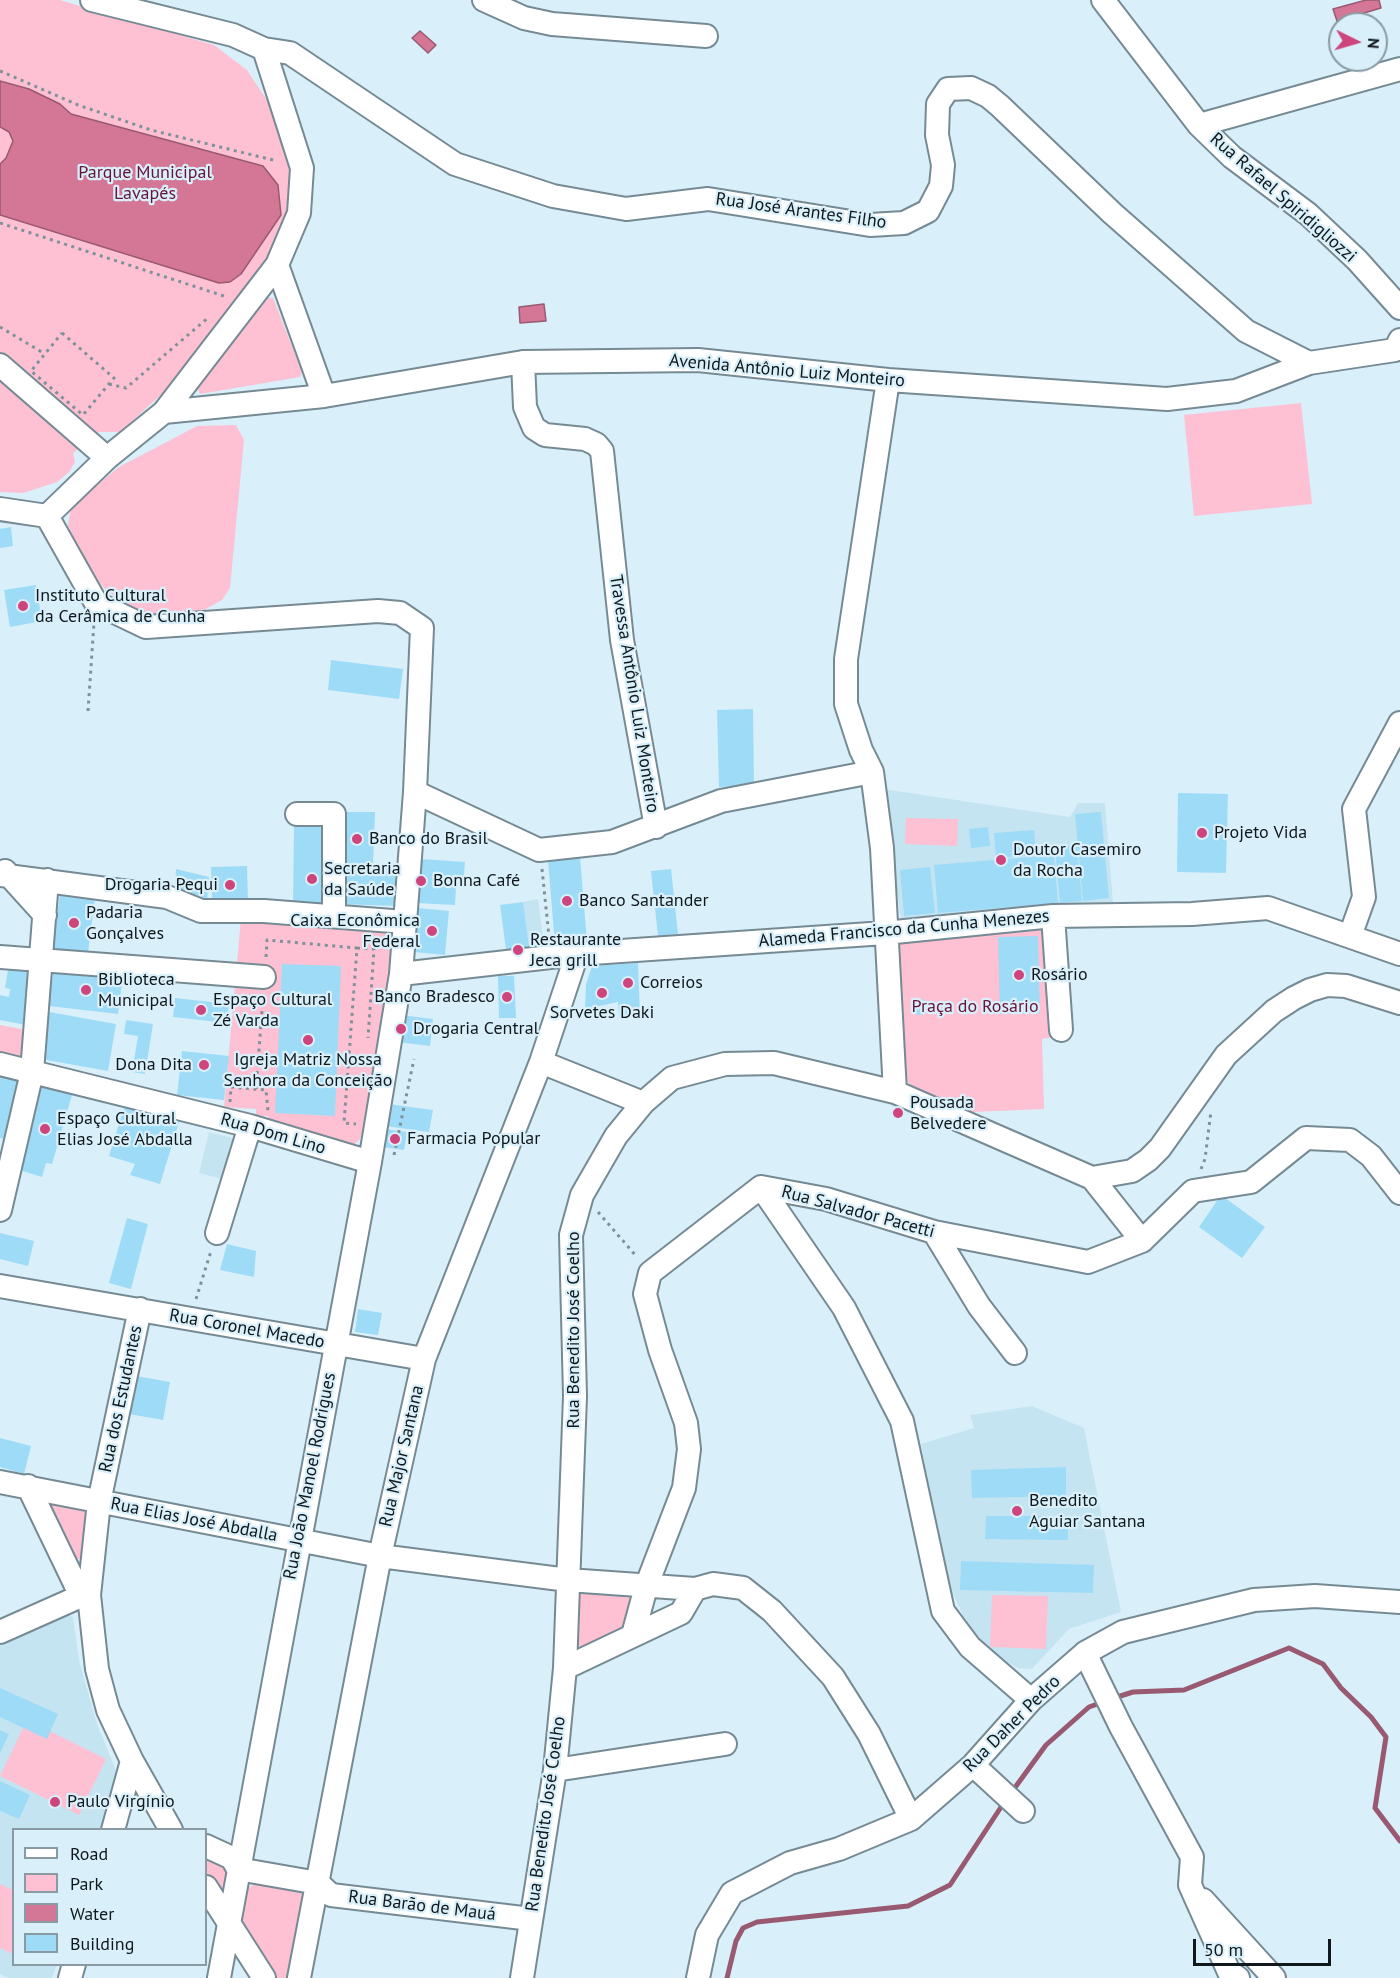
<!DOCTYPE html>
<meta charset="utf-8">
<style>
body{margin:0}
#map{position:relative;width:1400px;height:1978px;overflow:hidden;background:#d9f0fb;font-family:"PT Sans",sans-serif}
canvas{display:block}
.legend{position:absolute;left:12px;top:1828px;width:195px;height:138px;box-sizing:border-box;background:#d9f0fb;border:2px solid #899aa2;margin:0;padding:8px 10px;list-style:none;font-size:18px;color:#10181c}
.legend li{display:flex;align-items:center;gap:12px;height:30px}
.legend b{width:30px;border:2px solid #899aa2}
.north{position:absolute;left:1328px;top:12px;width:60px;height:60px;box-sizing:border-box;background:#d9f0fb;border:2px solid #899aa2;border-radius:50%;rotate:95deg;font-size:16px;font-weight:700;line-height:24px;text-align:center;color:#10181c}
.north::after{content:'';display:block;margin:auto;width:21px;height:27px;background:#ce447c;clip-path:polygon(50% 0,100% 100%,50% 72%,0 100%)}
.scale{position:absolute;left:1193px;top:1939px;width:138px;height:27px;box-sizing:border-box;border:3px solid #10181c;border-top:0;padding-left:8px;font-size:18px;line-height:21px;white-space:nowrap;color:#10181c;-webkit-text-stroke:4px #d9f0fb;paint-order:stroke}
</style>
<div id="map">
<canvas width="1400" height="1978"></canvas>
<ul class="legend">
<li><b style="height:8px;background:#fff"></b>Road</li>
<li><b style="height:16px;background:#fdc1d3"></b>Park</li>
<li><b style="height:16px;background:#d47696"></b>Water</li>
<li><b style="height:16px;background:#9edbf7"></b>Building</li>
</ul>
<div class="north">N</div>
<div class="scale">50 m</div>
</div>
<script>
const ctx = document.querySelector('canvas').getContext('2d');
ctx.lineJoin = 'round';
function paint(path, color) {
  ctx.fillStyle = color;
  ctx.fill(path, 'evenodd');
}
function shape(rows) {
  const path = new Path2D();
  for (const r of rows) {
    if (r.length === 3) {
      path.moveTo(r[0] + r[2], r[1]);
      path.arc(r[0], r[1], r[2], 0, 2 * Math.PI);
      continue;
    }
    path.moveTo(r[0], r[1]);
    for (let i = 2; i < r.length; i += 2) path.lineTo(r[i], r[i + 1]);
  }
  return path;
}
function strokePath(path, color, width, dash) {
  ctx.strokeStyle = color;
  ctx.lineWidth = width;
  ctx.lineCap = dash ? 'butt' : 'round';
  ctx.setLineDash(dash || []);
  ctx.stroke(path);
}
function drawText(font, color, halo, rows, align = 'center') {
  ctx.font = font + ' "PT Sans",sans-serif';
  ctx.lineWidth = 4.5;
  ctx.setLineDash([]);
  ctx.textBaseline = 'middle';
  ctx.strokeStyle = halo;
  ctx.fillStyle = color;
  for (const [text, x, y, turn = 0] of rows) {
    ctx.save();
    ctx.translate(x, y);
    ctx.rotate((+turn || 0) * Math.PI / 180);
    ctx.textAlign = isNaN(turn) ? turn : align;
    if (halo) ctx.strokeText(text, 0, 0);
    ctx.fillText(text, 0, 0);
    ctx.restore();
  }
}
paint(shape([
 [883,789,1070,817,1078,803,1105,803,1113,903,901,920],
 [538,899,545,952,530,953,523,902],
 [209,1132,236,1139,226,1180,199,1173],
 [1032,1406,1084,1428,1121,1612,1069,1629,1032,1669,1018,1668,992,1655,964,1617,945,1578,921,1444,974,1428,970,1415],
 [64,1614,73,1617,79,1660,97,1724,118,1775,101,1829,14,1830,14,1964,57,1965,52,1978,9,1978,0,1974,0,1645]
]), '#c5e4f2');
paint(shape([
 [0,0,60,0,214,45,247,70,278,117,294,169,292,196,278,251,164,392,120,432,99,432,73,453,75,462,69,472,57,482,23,493,0,492],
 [265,297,273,298,302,372,300,377,200,394,197,387],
 [1301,403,1312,504,1194,516,1184,415],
 [236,425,244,440,230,588,222,600,204,610,153,617,132,609,106,590,88,570,68,526,70,512,82,497,119,467,197,426],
 [906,818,958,819,957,846,905,844],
 [241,918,381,930,394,941,396,953,367,1131,354,1145,346,1146,269,1121,268,1116,256,1116,256,1109,224,1107],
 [1045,928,1053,1037,1042,1039,1044,1109,972,1112,920,1094,905,1079,898,946,901,939],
 [0,1025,27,1030,25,1060,0,1057],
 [48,1499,87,1507,91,1513,84,1557,81,1559,74,1559,43,1504],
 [581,1591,629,1597,631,1609,622,1628,579,1649,573,1645,575,1596],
 [992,1595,1048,1596,1046,1649,990,1647],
 [27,1720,106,1759,79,1815,0,1776],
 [206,1856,229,1867,226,1902,206,1876],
 [261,1881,305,1891,292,1978,277,1978,240,1919,246,1889],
 [0,1884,13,1890,13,1954,0,1948]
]), '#fdc1d3');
const water = shape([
 [1366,0,1379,0,1381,8,1337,21,1333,9,1366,0],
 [420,31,436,45,428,53,412,38,420,31],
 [0,81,29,89,60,104,71,114,263,166,278,185,281,215,241,274,230,282,219,283,0,215,0,164,6,158,13,141,9,132,0,127,0,81],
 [544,304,546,321,520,323,519,307,544,304]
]);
paint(water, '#d47696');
strokePath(water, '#995a71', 1.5);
strokePath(shape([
 [1114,1698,1133,1692,1184,1690,1289,1648,1323,1664,1341,1688,1371,1717,1386,1737,1375,1808,1400,1841],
 [1011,1793,1046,1745,1089,1707,1103,1702],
 [727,1978,736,1941,743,1928,757,1922,908,1906,950,1885,1005,1801]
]), '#995a71', 5);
paint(shape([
 [11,527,13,546,0,548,0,529],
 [36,585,42,621,10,627,4,590],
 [331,660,403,669,399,699,328,690],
 [753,709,754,786,719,787,717,710],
 [1178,793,1228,794,1226,873,1177,872],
 [342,812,375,812,373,865,399,866,397,906,339,904],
 [1101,812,1109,898,1083,901,1075,814],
 [294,824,330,824,330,905,293,905],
 [988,827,990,846,971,848,969,829],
 [1034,830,1036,855,996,858,994,833],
 [1077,845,1082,901,1060,903,1055,847],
 [1054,855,1058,903,938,913,934,865],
 [580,857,587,942,555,945,548,860],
 [420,859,465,862,463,888,456,887,455,905,417,903],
 [247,866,248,902,212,903,211,867],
 [930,867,935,913,904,916,900,870],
 [176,869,209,877,207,902,175,886],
 [671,869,678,934,658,936,651,871],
 [60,893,95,897,88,953,53,949],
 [523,902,530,953,507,957,500,905],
 [418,908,449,911,445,955,414,952],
 [1038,936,1040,1013,1000,1014,998,937],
 [638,963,640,1016,619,1017,618,1002,585,1009,586,984,592,966],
 [9,964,35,968,26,1025,0,1020,0,995,9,997,10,989,5,988],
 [282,964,341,966,335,1116,275,1113],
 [54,966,123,975,118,1014,49,1006],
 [498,976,514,976,516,1018,499,1018],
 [175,998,229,1004,227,1023,173,1017],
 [920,1007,8],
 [49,1012,116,1024,108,1071,41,1059],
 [400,1015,433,1019,430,1046,397,1042],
 [126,1020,153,1024,145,1074,132,1072,138,1036,124,1034],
 [182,1051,229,1056,224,1100,177,1095],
 [0,1075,23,1081,8,1140,0,1138],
 [41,1085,72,1095,52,1164,46,1163,42,1177,16,1169],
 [126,1102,180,1119,160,1184,130,1175,135,1164,109,1156],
 [388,1104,433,1110,429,1132,385,1126],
 [385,1129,407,1132,404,1150,382,1147],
 [1221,1195,1265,1227,1242,1258,1199,1227],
 [127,1218,148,1224,131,1289,109,1283],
 [0,1233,34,1241,28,1266,0,1259],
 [227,1244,256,1251,254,1277,220,1270],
 [358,1309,382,1313,378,1335,355,1332],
 [136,1376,170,1382,163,1420,129,1414],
 [0,1438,31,1446,24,1474,0,1467],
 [1066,1467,1066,1496,972,1498,971,1470],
 [986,1516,1068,1516,1068,1540,985,1539],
 [961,1561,1094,1565,1093,1593,960,1590],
 [0,1688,58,1714,47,1739,0,1717],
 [0,1730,9,1734,0,1753],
 [0,1781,30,1795,19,1819,0,1811]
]), '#9edbf7');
const minor = shape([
 [92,0,233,35,264,49,290,53,455,164,553,196,626,209,708,199,870,225,904,223,928,211,941,186,943,165,937,135,938,104,948,89,971,88,988,96,1000,106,1112,213,1246,331,1309,363],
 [484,0,524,18,552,24,706,36],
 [1103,0,1199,125,1232,157,1308,214,1357,260,1400,308],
 [1199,125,1400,69],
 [277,265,324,396],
 [523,362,525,407,534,428,545,435,585,439,596,444,602,451,622,640,656,827],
 [0,365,107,458],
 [888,380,846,659,846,704,861,750,872,772,882,848,895,1092],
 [164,412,324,396,523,362,698,360,888,380,1167,399,1236,391,1309,363,1395,350,1400,340],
 [0,509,47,516,107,458,164,412,277,265,299,213,302,168,264,49],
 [47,516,96,603,146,627,378,611,400,613,422,628,415,792,401,974,370,1162,219,1978],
 [415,792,539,850,612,842,721,801,872,772],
 [297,814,334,814,334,915],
 [5,871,45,915],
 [0,875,167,897,201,911,264,911,405,922],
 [1053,916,1061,1030],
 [1350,936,1364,897,1354,809,1400,723],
 [0,957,264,977],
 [401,974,577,954,885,933,1053,916,1192,914,1268,908,1400,954],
 [541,1062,643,1103],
 [0,1064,250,1126,370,1162],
 [1092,1178,1142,1241,1193,1191,1251,1182,1306,1138,1350,1140,1371,1156,1400,1193],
 [761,1187,844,1308,902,1421,943,1611,970,1647,1031,1700],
 [0,1210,32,1072,47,880],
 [934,1232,979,1306,1015,1353],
 [217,1233,250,1126],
 [0,1286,424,1359],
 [140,1309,99,1502,89,1595,97,1669,108,1710,132,1761,171,1830],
 [0,1482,380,1556,568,1580,695,1589,713,1584,743,1588,772,1611,833,1677,869,1734,911,1819],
 [28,1486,81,1596],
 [0,1632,81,1596,89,1595],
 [633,1635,646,1587,684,1488,689,1449,686,1423,660,1350,645,1294,650,1273,761,1187,826,1199,934,1232,1088,1262,1142,1241],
 [1085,1653,1121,1727,1192,1857,1190,1885,1229,1972,1238,1978],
 [565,1668,681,1613,695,1589],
 [973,1765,1023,1811],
 [555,1770,725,1744],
 [113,1830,132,1761],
 [206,1846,232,1858,238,1869],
 [238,1869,318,1883,331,1895,531,1919],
 [206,1887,264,1978],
 [1203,1900,1274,1978],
 [70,1978,74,1964],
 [299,1978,380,1556,424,1359,541,1062,577,954],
 [522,1978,555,1770,565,1668,575,1396,571,1235,582,1195,616,1136,643,1103,672,1078,725,1064,774,1063,895,1092,1092,1178,1132,1171,1148,1160,1160,1148,1226,1055,1274,1011,1294,998,1310,990,1327,985,1346,986,1400,1003],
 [698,1978,707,1935,732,1893,790,1863,839,1849,911,1819,973,1765,1031,1700,1085,1653,1123,1632,1254,1600,1315,1596,1400,1602]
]);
strokePath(minor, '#768a94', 26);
strokePath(shape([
 [0,71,78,105,151,130,277,161],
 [0,223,227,297],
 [0,327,45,354],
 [62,333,114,378,83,415,31,371,62,333],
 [109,384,126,388,209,317],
 [88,711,94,623],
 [542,869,549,937],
 [357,948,374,949,368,1038],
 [266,957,267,940,357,948,344,1123,356,1124],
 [256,1089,263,997],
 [230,1102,231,1087,266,1090,268,1111],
 [394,1155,414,1059],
 [1201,1169,1205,1159,1211,1111],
 [598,1212,637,1257],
 [196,1299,211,1251]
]), '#809199', 3, [3, 4.5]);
strokePath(minor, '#fff', 22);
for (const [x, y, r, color] of [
 [23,606,6,"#ce447c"],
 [1202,833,6,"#ce447c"],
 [357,839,6,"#ce447c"],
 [1001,860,6,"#ce447c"],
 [312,879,6,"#ce447c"],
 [421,881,6,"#ce447c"],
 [230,885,6,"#ce447c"],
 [567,901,6,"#ce447c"],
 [74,923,6,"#ce447c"],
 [432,931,6,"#ce447c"],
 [518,950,6,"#ce447c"],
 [1019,975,6,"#ce447c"],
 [628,983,6,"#ce447c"],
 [86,990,6,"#ce447c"],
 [602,993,6,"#ce447c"],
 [507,997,6,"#ce447c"],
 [201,1010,6,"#ce447c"],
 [401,1029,6,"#ce447c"],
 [308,1040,6,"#ce447c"],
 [204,1065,6,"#ce447c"],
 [898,1113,6,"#ce447c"],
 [45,1129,6,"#ce447c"],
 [395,1139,6,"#ce447c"],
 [1017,1511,6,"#ce447c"],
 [55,1802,6,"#ce447c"]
]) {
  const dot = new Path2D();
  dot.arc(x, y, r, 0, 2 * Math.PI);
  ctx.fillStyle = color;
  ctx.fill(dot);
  strokePath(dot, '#d9f0fb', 2);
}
drawText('18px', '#671238', '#d9f0fb', [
 ["Parque Municipal",145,173],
 ["Lavapés",145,194],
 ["Praça do Rosário",975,1007]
]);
drawText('18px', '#10181c', '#d9f0fb', [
 ["Rua Rafael Spiridigliozzi",1283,198,41],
 ["Rua José Arantes Filho",801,211,8],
 ["Avenida Antônio Luiz Monteiro",787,371,5],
 ["Travessa Antônio Luiz Monteiro",634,694,81],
 ["Alameda Francisco da Cunha Menezes",904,929,-5],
 ["Rua Dom Lino",273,1134,16],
 ["Rua Salvador Pacetti",858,1212,15],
 ["Rua Coronel Macedo",247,1329,10],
 ["Rua Benedito José Coelho",574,1330,-90],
 ["Rua dos Estudantes",121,1399,-78],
 ["Rua Major Santana",402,1456,-77],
 ["Rua João Manoel Rodrigues",310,1476,-79],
 ["Rua Elias José Abdalla",194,1520,11],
 ["Rua Daher Pedro",1012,1724,-45],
 ["Rua Benedito José Coelho",546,1814,-82],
 ["Rua Barão de Mauá",422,1906,7]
]);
drawText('18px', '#10181c', '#d9f0fb', [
 ["Instituto Cultural",35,596],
 ["da Cerâmica de Cunha",35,617],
 ["Projeto Vida",1214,833],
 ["Banco do Brasil",369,839],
 ["Doutor Casemiro",1013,850],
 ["da Rocha",1013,871],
 ["Secretaria",324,869],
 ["da Saúde",324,890],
 ["Bonna Café",433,881],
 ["Drogaria Pequi",218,885,"right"],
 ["Banco Santander",579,901],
 ["Padaria",86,913],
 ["Gonçalves",86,934],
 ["Caixa Econômica",420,921,"right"],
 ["Federal",420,942,"right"],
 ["Restaurante",530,940],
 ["Jeca grill",530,961],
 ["Rosário",1031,975],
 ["Biblioteca",98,980],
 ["Municipal",98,1001],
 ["Correios",640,983],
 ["Banco Bradesco",495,997,"right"],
 ["Espaço Cultural",213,1000],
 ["Zé Varda",213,1021],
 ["Sorvetes Daki",602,1013,"center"],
 ["Drogaria Central",413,1029],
 ["Igreja Matriz Nossa",308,1060,"center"],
 ["Senhora da Conceição",308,1081,"center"],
 ["Dona Dita",192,1065,"right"],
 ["Pousada",910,1103],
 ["Belvedere",910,1124],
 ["Espaço Cultural",57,1119],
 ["Elias José Abdalla",57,1140],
 ["Farmacia Popular",407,1139],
 ["Benedito",1029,1501],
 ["Aguiar Santana",1029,1522],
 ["Paulo Virgínio",67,1802]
], 'left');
</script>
